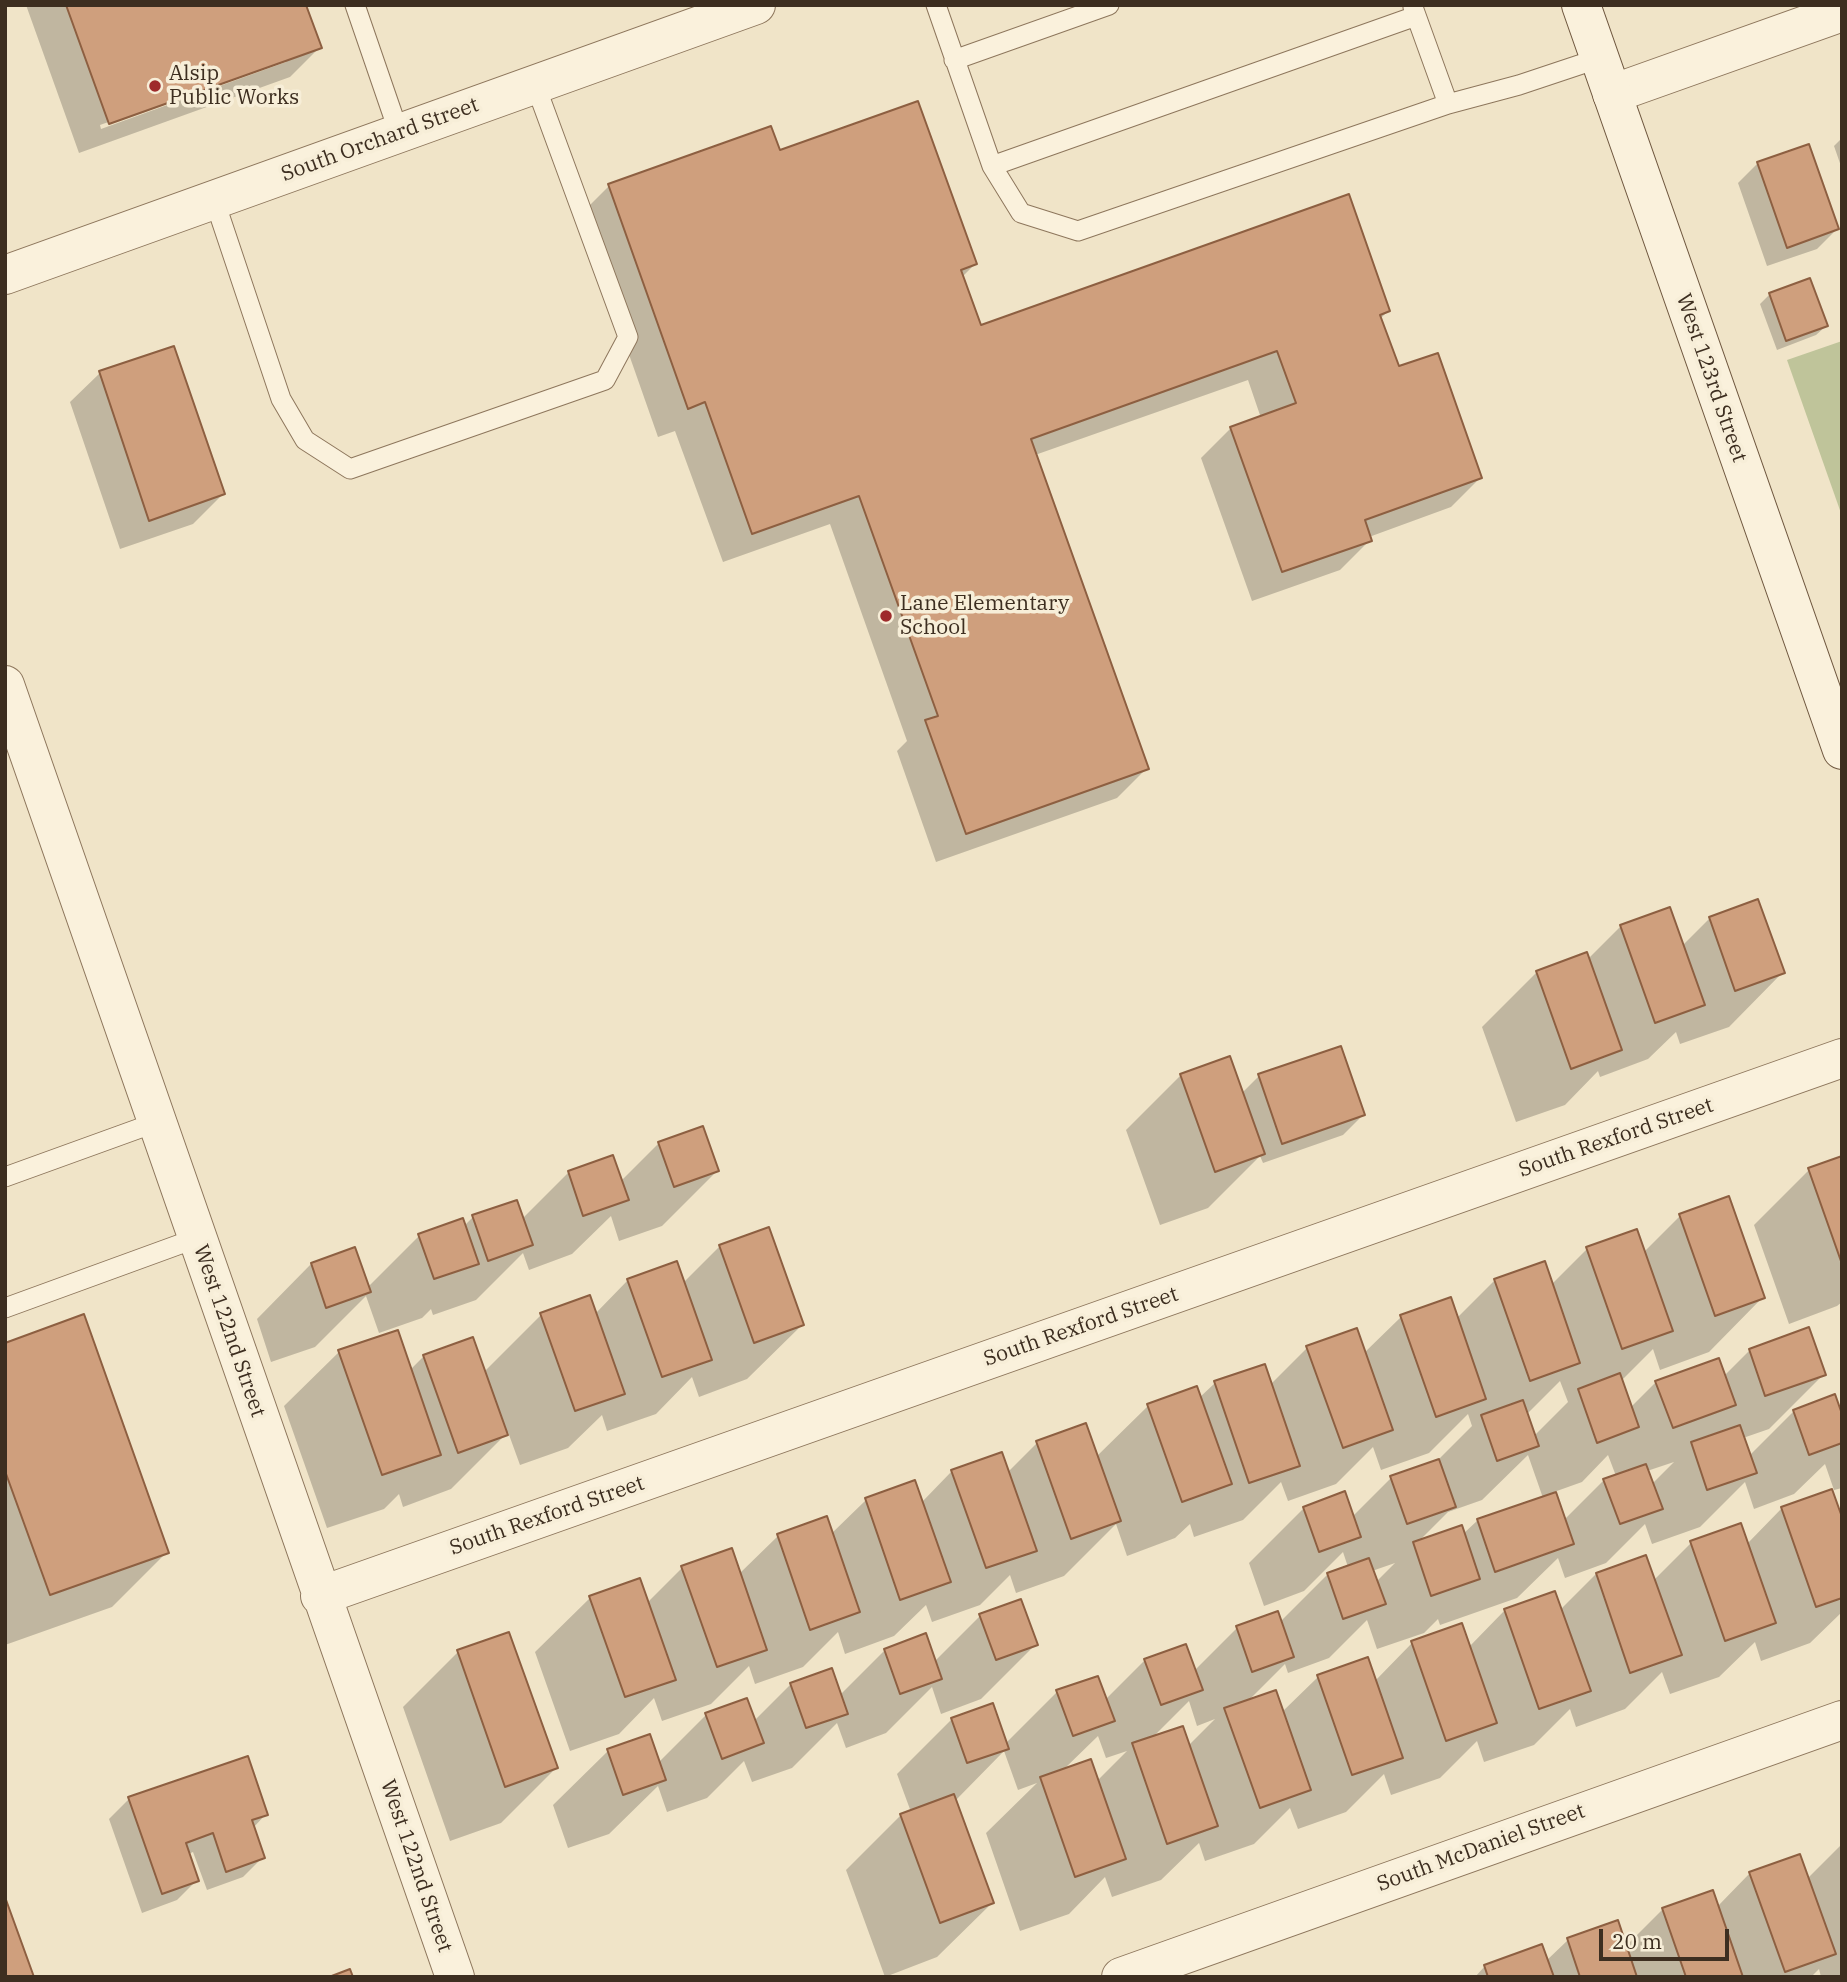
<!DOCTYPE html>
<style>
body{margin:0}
#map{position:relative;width:1847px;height:1982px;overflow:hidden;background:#f0e4c8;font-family:"IBM Plex Serif",serif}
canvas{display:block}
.frame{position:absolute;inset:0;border:7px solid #3d2e20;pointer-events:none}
.scale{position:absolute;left:1599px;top:1929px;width:130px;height:32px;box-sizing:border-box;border:4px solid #3d2e20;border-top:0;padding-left:9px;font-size:21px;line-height:24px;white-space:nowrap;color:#3d2e20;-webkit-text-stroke:5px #f7eed8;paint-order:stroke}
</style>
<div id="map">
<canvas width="1847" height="1982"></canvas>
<div class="frame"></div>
<div class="scale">20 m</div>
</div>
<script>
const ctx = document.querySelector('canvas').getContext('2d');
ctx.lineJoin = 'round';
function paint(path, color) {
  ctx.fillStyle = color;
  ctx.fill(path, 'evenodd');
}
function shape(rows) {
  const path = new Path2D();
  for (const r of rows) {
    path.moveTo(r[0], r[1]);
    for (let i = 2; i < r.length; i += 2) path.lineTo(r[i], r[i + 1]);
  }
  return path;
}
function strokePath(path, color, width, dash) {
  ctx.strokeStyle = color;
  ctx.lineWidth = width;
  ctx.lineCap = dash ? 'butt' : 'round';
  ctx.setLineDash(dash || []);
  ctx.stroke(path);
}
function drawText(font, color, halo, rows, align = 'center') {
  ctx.font = font + ' "IBM Plex Serif",serif';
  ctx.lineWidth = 7;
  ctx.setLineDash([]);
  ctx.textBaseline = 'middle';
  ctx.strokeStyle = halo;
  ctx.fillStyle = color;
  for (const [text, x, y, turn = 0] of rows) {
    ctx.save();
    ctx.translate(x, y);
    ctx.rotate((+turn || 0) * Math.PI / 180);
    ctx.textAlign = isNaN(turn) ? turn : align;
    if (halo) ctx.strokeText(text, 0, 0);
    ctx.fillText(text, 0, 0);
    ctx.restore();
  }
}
paint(shape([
 [1842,341,1842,516,1787,360]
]), '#bfc49a');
paint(shape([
 [26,5,304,5,320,47,290,77,79,153],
 [286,59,286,62,101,129,100,125],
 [1842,138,1842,169,1834,146],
 [779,153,975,264,962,277,980,327,1388,311,1380,319,1397,369,1480,478,1451,507,1369,537,1370,540,1340,570,1252,601,1201,458,1231,428,1261,418,1248,380,1035,455,1147,768,1117,798,936,862,897,751,907,741,830,524,723,562,675,431,658,437,580,215,609,186],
 [1758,163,1837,229,1817,249,1767,266,1738,183],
 [1809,280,1826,326,1816,335,1777,350,1760,304,1769,295],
 [100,373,223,494,193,524,120,549,70,402],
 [1710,918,1783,972,1729,1027,1680,1044,1676,1032,1648,1059,1600,1077,1598,1071,1565,1105,1516,1122,1482,1027,1537,972,1587,960,1621,926,1682,946],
 [1181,1075,1242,1093,1259,1076,1363,1115,1343,1135,1263,1163,1260,1156,1208,1208,1160,1225,1126,1130],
 [659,1143,717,1171,662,1226,619,1241,611,1216,572,1254,529,1270,523,1253,476,1300,433,1315,431,1309,422,1318,379,1333,366,1296,315,1347,271,1362,257,1319,311,1264,368,1287,419,1236,462,1221,464,1226,473,1217,522,1219,569,1172,620,1182],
 [1842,1158,1842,1302,1837,1306,1789,1324,1754,1225,1809,1170],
 [1728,1198,1763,1297,1709,1352,1660,1370,1653,1349,1621,1381,1630,1408,1656,1382,1724,1376,1750,1350,1824,1374,1769,1429,1743,1438,1749,1456,1794,1411,1842,1420,1842,1488,1834,1490,1825,1464,1794,1494,1754,1509,1745,1482,1700,1527,1652,1544,1645,1524,1606,1563,1565,1578,1558,1558,1517,1598,1440,1625,1438,1619,1424,1633,1377,1649,1367,1620,1329,1658,1288,1673,1285,1664,1247,1702,1282,1712,1318,1677,1367,1660,1375,1681,1412,1643,1469,1647,1505,1610,1560,1610,1596,1574,1654,1580,1691,1543,1747,1544,1782,1508,1842,1520,1842,1612,1810,1643,1761,1661,1755,1642,1719,1677,1670,1694,1662,1672,1625,1709,1576,1727,1570,1709,1534,1745,1484,1762,1477,1741,1440,1778,1391,1795,1384,1774,1346,1812,1298,1829,1290,1808,1254,1844,1205,1861,1199,1843,1161,1880,1112,1897,1105,1877,1069,1914,1020,1931,986,1833,1037,1783,1018,1790,1004,1751,955,1801,992,1903,937,1957,885,1977,846,1870,901,1815,911,1812,897,1774,952,1719,1006,1743,1057,1692,1105,1700,1145,1660,1194,1671,1237,1628,1280,1622,1327,1575,1348,1567,1343,1552,1304,1591,1264,1606,1249,1563,1304,1508,1352,1517,1391,1478,1436,1462,1472,1426,1468,1414,1429,1453,1381,1470,1373,1447,1336,1484,1288,1501,1281,1482,1243,1520,1194,1537,1190,1524,1175,1538,1127,1556,1116,1524,1064,1576,1016,1593,1010,1575,980,1605,932,1622,926,1605,894,1636,845,1654,838,1632,803,1667,755,1684,749,1666,711,1704,662,1721,654,1698,619,1734,570,1751,535,1652,590,1598,647,1603,682,1568,739,1574,778,1536,826,1518,831,1534,866,1500,921,1503,952,1471,1007,1473,1037,1443,1096,1457,1148,1406,1199,1398,1215,1383,1263,1366,1270,1385,1307,1348,1364,1353,1401,1317,1456,1319,1495,1280,1551,1285,1587,1249,1644,1252,1680,1216],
 [1560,1381,1568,1402,1534,1436,1526,1415],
 [1528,1455,1543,1498,1478,1520,1463,1534,1418,1542,1448,1512,1482,1500],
 [1608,1455,1616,1476,1604,1480,1564,1520,1554,1492,1582,1482],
 [1674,1462,1652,1484,1647,1471],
 [1395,1563,1376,1582,1372,1571],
 [1189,1701,1197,1726,1215,1719,1188,1746,1152,1738],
 [1098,1736,1106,1758,1127,1751,1097,1781,1062,1771],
 [720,1246,802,1325,747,1379,699,1397,692,1377,656,1414,607,1431,602,1415,568,1448,520,1465,508,1432,451,1489,403,1507,399,1494,384,1509,327,1528,284,1406,339,1352,410,1370,424,1356,484,1372,541,1315,595,1314,628,1280,683,1283],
 [5,1344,167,1552,112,1607,5,1645],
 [980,1616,1036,1644,981,1699,941,1714,932,1687,886,1733,846,1748,837,1723,792,1768,752,1782,744,1761,707,1798,667,1812,658,1786,609,1834,568,1848,553,1805,608,1751,658,1763,706,1715,754,1721,791,1684,840,1695,885,1650,934,1662],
 [458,1652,556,1768,501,1823,450,1841,403,1707],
 [129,1799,266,1814,253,1828,263,1857,243,1877,207,1890,193,1852,188,1854,197,1880,177,1900,142,1913,109,1819],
 [1842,1844,1842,1977,1821,1977,1819,1969,1811,1977,1475,1977,1485,1966,1546,1961,1568,1940,1625,1947,1663,1909,1717,1907,1750,1873,1807,1879]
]), '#0003');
const building = shape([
 [66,5,306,5,322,48,109,124,66,5],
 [918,101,977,264,961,270,981,325,1349,194,1390,311,1380,315,1399,366,1438,353,1482,478,1365,520,1372,541,1282,572,1230,427,1296,403,1277,351,1031,439,1149,769,966,834,925,720,938,716,859,496,752,534,705,402,688,409,608,184,771,126,780,150,918,101],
 [1809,144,1839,229,1787,248,1757,162,1809,144],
 [1810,278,1828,326,1786,341,1769,293,1810,278],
 [174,346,225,494,149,521,99,371,174,346],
 [1758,899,1785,973,1735,991,1709,917,1758,899],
 [1670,907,1705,1005,1655,1023,1620,925,1670,907],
 [1587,952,1622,1050,1571,1069,1536,971,1587,952],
 [1341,1046,1365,1115,1282,1144,1258,1074,1341,1046],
 [1230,1056,1265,1154,1215,1172,1180,1074,1230,1056],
 [703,1126,719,1171,674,1187,658,1142,703,1126],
 [613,1155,629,1200,583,1216,568,1171,613,1155],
 [1842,1156,1842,1264,1808,1168,1842,1156],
 [1729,1196,1765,1298,1715,1316,1679,1214,1729,1196],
 [517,1200,533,1245,488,1261,472,1215,517,1200],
 [463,1218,479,1264,434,1279,418,1234,463,1218],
 [769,1227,804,1325,754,1343,719,1245,769,1227],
 [1637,1229,1673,1331,1622,1349,1586,1247,1637,1229],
 [355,1247,371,1292,326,1308,311,1263,355,1247],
 [677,1261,712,1360,662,1377,627,1279,677,1261],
 [1545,1261,1580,1363,1530,1381,1494,1279,1545,1261],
 [590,1295,625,1394,575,1411,540,1313,590,1295],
 [1451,1297,1486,1399,1436,1417,1400,1315,1451,1297],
 [84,1314,169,1553,50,1595,5,1471,5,1343,84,1314],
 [1809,1327,1826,1375,1765,1396,1749,1349,1809,1327],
 [1357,1328,1393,1430,1343,1448,1306,1346,1357,1328],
 [398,1330,441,1455,382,1475,338,1350,398,1330],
 [473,1337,508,1435,458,1453,423,1355,473,1337],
 [1719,1358,1736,1405,1673,1428,1655,1381,1719,1358],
 [1265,1364,1300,1466,1249,1483,1214,1381,1265,1364],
 [1620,1373,1639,1427,1597,1443,1578,1389,1620,1373],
 [1197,1386,1232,1484,1182,1502,1147,1404,1197,1386],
 [1835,1394,1842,1414,1842,1443,1809,1455,1793,1410,1835,1394],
 [1523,1400,1539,1446,1497,1461,1481,1415,1523,1400],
 [1086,1423,1121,1521,1071,1539,1036,1441,1086,1423],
 [1740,1425,1757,1473,1707,1490,1691,1442,1740,1425],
 [1002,1452,1037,1551,986,1568,951,1470,1002,1452],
 [1439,1459,1456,1507,1407,1524,1390,1476,1439,1459],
 [1646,1464,1663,1509,1620,1524,1603,1479,1646,1464],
 [915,1480,951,1582,900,1600,865,1498,915,1480],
 [1832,1489,1842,1517,1842,1598,1816,1607,1781,1507,1832,1489],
 [1345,1491,1361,1537,1319,1552,1303,1507,1345,1491],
 [1556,1492,1574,1544,1495,1572,1477,1519,1556,1492],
 [827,1516,860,1612,810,1630,777,1534,827,1516],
 [1741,1523,1776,1623,1725,1641,1690,1541,1741,1523],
 [1462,1525,1480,1579,1431,1596,1413,1542,1462,1525],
 [732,1548,767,1650,717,1667,681,1566,732,1548],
 [1646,1555,1682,1655,1630,1673,1596,1573,1646,1555],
 [1369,1558,1386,1604,1343,1619,1327,1573,1369,1558],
 [640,1578,676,1680,625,1697,589,1596,640,1578],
 [1555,1591,1591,1691,1539,1709,1504,1609,1555,1591],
 [1021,1599,1038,1645,996,1660,979,1614,1021,1599],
 [1278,1611,1294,1657,1252,1672,1236,1626,1278,1611],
 [1462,1623,1497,1723,1446,1741,1411,1641,1462,1623],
 [509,1632,558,1768,505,1787,457,1650,509,1632],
 [926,1633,942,1679,900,1694,884,1649,926,1633],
 [1186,1644,1203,1690,1161,1705,1144,1659,1186,1644],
 [1368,1657,1403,1758,1352,1775,1317,1675,1368,1657],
 [832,1668,848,1714,806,1728,790,1683,832,1668],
 [1098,1676,1115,1721,1073,1736,1056,1690,1098,1676],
 [1276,1690,1311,1790,1260,1808,1224,1708,1276,1690],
 [747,1698,764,1743,722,1759,705,1713,747,1698],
 [993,1703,1009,1749,967,1763,951,1718,993,1703],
 [1183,1726,1218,1826,1167,1844,1132,1743,1183,1726],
 [650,1734,666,1780,623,1795,607,1749,650,1734],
 [248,1756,268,1815,252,1820,265,1858,226,1872,213,1833,186,1843,199,1881,162,1894,128,1797,248,1756],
 [1091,1759,1126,1859,1075,1877,1040,1777,1091,1759],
 [954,1794,994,1903,940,1923,900,1814,954,1794],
 [1800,1854,1836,1954,1785,1972,1749,1872,1800,1854],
 [1713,1890,1743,1977,1686,1977,1662,1908,1713,1890],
 [5,1897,34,1977,5,1977,5,1897],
 [1618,1920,1637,1977,1580,1977,1567,1938,1618,1920],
 [1542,1944,1554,1977,1488,1977,1484,1965,1542,1944],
 [350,1969,353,1977,329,1977,350,1969]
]);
paint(building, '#cf9f7d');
strokePath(building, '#8d5f41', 2);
const lane = shape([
 [355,5,399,133],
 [936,5,992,166,1021,213,1078,231,1448,104,1519,85,1600,58],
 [1413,7,1448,104],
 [954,60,1109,5],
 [992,166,1416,16],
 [214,199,281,399,305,440,350,469,605,380,628,337,535,84],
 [5,1177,157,1122],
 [5,1308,197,1238]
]);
const street = shape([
 [1612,94,1842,12],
 [5,275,756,5],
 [5,685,455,1977],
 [320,1596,1842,1058],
 [1121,1977,1842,1720]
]);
const secondary = shape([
 [1581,5,1842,750]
]);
strokePath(lane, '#8d765c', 21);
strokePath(street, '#8d765c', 40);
strokePath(secondary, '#6f573f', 40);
strokePath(lane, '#faf1dc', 19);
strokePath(street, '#faf1dc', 38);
strokePath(secondary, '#faf1dc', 38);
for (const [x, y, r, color] of [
 [155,86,7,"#9e2a2b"],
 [886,616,7,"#9e2a2b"]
]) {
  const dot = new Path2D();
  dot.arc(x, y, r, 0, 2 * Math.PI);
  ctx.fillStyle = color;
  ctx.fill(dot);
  strokePath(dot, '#f7eed8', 2.5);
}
drawText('21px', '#3d2e20', '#f7eed8', [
 ["Alsip",169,74],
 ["Public Works",169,98],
 ["Lane Elementary",900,604],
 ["School",900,628]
], 'left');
drawText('21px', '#3d2e20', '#f7eed8', [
 ["South Orchard Street",380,140,-20],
 ["West 123rd Street",1711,378,71],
 ["South Rexford Street",1616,1138,-19],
 ["South Rexford Street",1081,1327,-19],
 ["West 122nd Street",229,1331,71],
 ["South Rexford Street",547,1516,-19],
 ["South McDaniel Street",1481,1848,-20],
 ["West 122nd Street",416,1866,71]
]);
</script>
